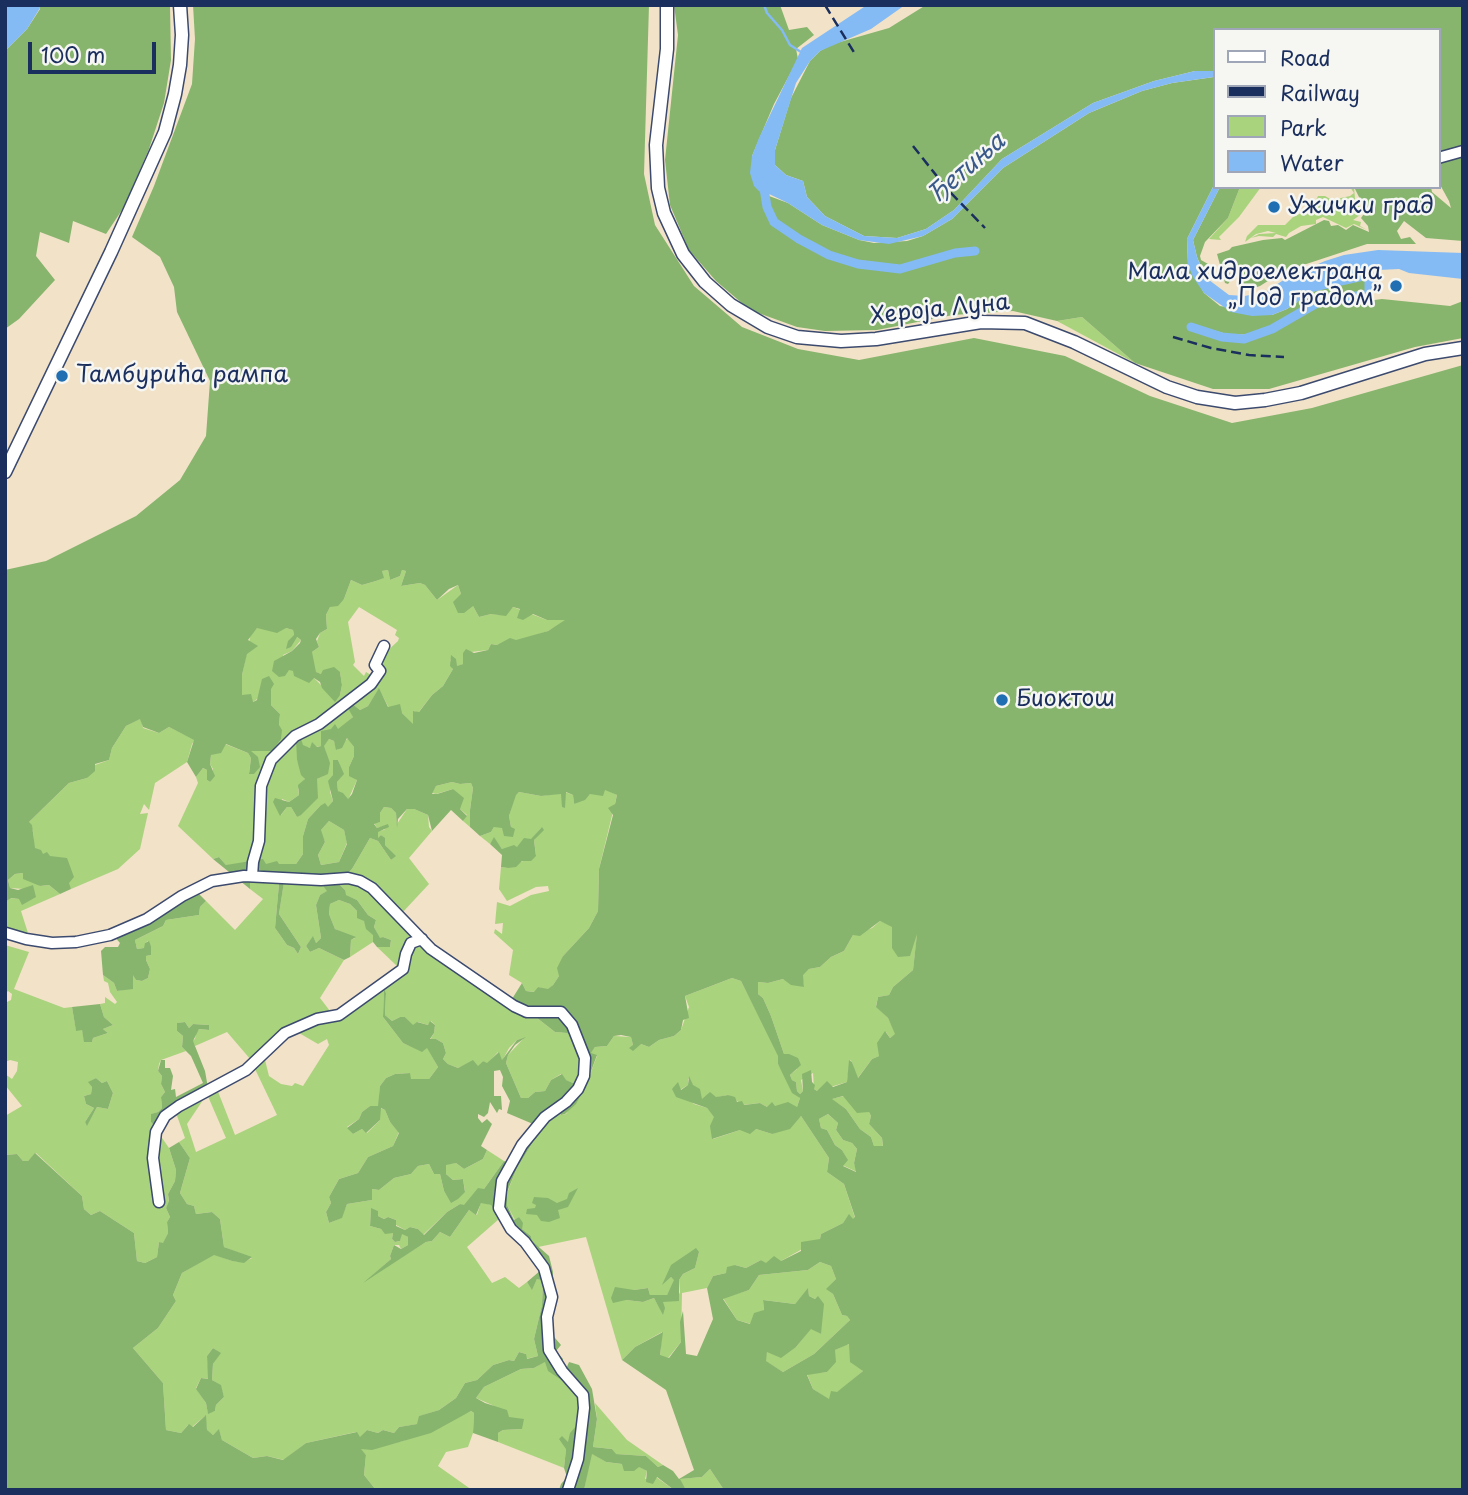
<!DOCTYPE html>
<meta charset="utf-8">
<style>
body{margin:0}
#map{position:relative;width:1468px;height:1495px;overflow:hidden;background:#f2e2c8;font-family:"Playpen Sans",sans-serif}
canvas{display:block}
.frame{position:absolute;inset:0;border:7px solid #1b2f5e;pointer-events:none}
.legend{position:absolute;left:1213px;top:28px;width:228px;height:161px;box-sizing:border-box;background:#f6f6f2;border:2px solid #9ea6b7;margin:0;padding:9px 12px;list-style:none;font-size:21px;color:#1b2f5e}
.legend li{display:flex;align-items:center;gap:14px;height:35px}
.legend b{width:35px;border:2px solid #9ea6b7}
.scale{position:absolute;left:28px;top:42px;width:128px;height:32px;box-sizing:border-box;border:4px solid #1b2f5e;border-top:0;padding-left:9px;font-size:21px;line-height:24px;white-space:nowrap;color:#1b2f5e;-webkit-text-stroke:5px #f6f6f2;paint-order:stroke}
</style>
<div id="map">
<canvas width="1468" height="1495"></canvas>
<div class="frame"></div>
<ul class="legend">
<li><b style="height:9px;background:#fff"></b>Road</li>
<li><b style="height:9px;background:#1b2f5e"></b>Railway</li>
<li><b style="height:19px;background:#aad37e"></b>Park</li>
<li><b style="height:19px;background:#84bbf4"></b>Water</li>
</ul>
<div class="scale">100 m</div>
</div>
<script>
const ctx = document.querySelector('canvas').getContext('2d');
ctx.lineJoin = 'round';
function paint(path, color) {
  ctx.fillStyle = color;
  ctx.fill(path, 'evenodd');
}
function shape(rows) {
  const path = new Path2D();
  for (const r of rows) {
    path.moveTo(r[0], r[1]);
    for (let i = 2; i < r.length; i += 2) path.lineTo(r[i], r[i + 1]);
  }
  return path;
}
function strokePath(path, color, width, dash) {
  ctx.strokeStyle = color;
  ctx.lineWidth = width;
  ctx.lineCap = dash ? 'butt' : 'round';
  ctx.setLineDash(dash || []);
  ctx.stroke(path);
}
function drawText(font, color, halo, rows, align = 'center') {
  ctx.font = font + ' "Playpen Sans",sans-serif';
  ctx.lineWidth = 5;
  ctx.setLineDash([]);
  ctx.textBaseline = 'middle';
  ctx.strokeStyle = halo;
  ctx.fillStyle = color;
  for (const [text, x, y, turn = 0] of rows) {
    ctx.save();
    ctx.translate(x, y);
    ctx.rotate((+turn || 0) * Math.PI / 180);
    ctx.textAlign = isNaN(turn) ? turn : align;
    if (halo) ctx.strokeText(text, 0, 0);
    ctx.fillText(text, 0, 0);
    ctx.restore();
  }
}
paint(shape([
 [1240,187,1261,187,1239,217,1219,237,1221,240,1209,239,1228,218],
 [1350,187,1354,187,1355,199,1363,213,1353,220,1361,222,1360,226,1367,230,1354,224,1346,228,1323,217,1316,220,1316,224,1301,226,1289,233,1286,237,1276,234,1273,237,1259,236,1251,238,1259,234,1276,233,1268,231,1256,234,1245,242,1247,236,1258,225,1285,225,1293,217,1312,208,1318,196,1325,196,1332,200,1350,196,1354,193],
 [1082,317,1135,363,1057,321],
 [388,570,390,580,400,576,402,570,406,571,401,586,420,583,425,585,437,600,458,585,461,594,473,606,479,617,491,614,505,615,513,607,547,620,567,620,548,631,527,638,497,645,491,644,488,650,463,653,463,664,456,667,450,659,453,669,443,686,432,695,418,713,414,711,413,725,402,713,389,708,379,689,368,706,360,710,352,704,353,717,321,746,310,748,298,745,297,760,305,779,298,789,299,795,289,802,282,799,281,815,287,807,291,807,297,817,316,787,317,779,323,776,326,752,323,746,329,739,334,741,337,750,348,738,354,747,354,756,349,767,357,780,348,800,338,791,337,782,343,774,338,760,334,769,330,792,333,801,328,808,320,806,308,819,303,836,303,854,296,864,226,865,219,857,213,859,178,826,198,783,196,777,203,768,207,770,207,780,210,782,213,769,210,764,211,755,225,744,248,753,251,758,249,773,253,774,250,751,272,751,279,725,280,714,271,705,271,689,253,702,242,695,242,675,251,633,257,628,286,628,293,630,294,635,301,640,292,651,283,655,289,669,314,678,332,696,340,695,342,685,340,672,321,674,315,672,312,660,312,652,319,647,317,641,320,633,327,629,326,615,330,607,344,599,351,580,362,585,376,581,383,578,382,571],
 [359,607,397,630,395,635,399,638,398,641,384,654,371,675,366,672,364,676,353,665,355,662,348,622],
 [141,718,143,728,159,733,169,727,195,740,192,744,187,762,155,783,149,810,144,804,140,814,148,813,140,849,118,869,71,889,50,856,43,855,34,848,33,831,28,823,69,783,87,778,95,765,109,760,112,748,126,726],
 [452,782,460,784,471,783,473,788,470,810,470,827,463,821,467,815,460,809,453,789,436,794,432,793,436,786],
 [605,789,617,795,599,869,598,911,589,928,563,956,559,976,553,985,548,990,538,987,535,992,526,991,522,983,509,975,513,950,494,933,495,929,502,934,503,923,495,924,497,902,510,906,531,895,549,891,548,886,536,887,507,901,499,889,501,867,508,868,536,855,534,840,542,827,531,840,517,848,502,849,494,838,490,844,480,836,491,832,494,827,511,827,509,816,515,795,519,792,541,796,562,793,562,807,565,807,565,792,573,795,574,804,590,794],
 [384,807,391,808,396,813,397,824,407,809,414,809,428,815,429,827,432,831,409,858,429,884,402,913,434,947,512,999,511,1008,522,1017,537,1018,555,1032,567,1033,574,1038,587,1058,577,1080,573,1083,565,1080,561,1074,551,1080,545,1091,535,1092,528,1098,521,1098,506,1063,508,1055,524,1038,517,1040,509,1048,502,1061,498,1052,487,1064,483,1061,478,1067,473,1061,458,1068,448,1064,443,1059,446,1053,443,1043,436,1039,430,1040,434,1033,435,1025,431,1021,428,1025,418,1022,413,1026,405,1017,400,1017,392,1021,385,1015,386,993,384,990,383,1017,403,1043,422,1051,427,1047,438,1067,429,1079,410,1079,410,1073,395,1074,386,1078,380,1086,379,1106,370,1106,362,1112,359,1119,347,1127,353,1134,362,1129,367,1133,380,1120,380,1108,385,1110,390,1122,399,1132,393,1146,368,1157,358,1173,339,1179,329,1197,331,1203,326,1212,329,1223,341,1218,347,1204,372,1200,372,1189,379,1190,394,1178,411,1174,418,1166,429,1164,434,1174,440,1174,444,1191,451,1202,465,1191,463,1179,453,1180,446,1174,446,1164,456,1163,464,1169,483,1159,487,1150,504,1161,484,1189,478,1189,464,1206,460,1204,447,1212,423,1235,418,1229,410,1227,405,1230,396,1225,396,1220,388,1217,384,1219,378,1216,377,1211,371,1209,370,1226,381,1229,385,1233,393,1233,392,1239,395,1242,400,1241,401,1233,408,1237,408,1245,401,1249,399,1245,394,1245,390,1256,391,1259,373,1275,426,1242,432,1241,440,1232,450,1237,469,1210,477,1215,481,1202,491,1205,499,1219,467,1247,492,1283,505,1277,519,1288,527,1282,532,1289,537,1279,543,1279,542,1305,534,1339,538,1356,526,1359,526,1354,519,1352,514,1361,509,1360,493,1365,477,1380,465,1383,456,1398,439,1410,420,1416,418,1424,399,1427,394,1433,383,1430,378,1433,367,1430,360,1438,356,1432,306,1443,284,1460,267,1456,253,1458,222,1440,219,1430,213,1435,207,1431,205,1416,192,1427,188,1425,181,1433,166,1430,163,1383,133,1348,158,1328,176,1301,173,1295,182,1273,214,1254,232,1261,244,1262,252,1258,224,1247,220,1219,212,1212,196,1214,194,1206,187,1204,180,1193,190,1158,179,1142,185,1138,176,1113,208,1088,217,1089,235,1135,277,1115,255,1069,257,1067,227,1032,195,1046,192,1041,195,1039,196,1033,199,1029,209,1030,209,1025,193,1024,189,1028,185,1022,178,1023,177,1031,183,1036,182,1047,186,1051,161,1060,159,1064,158,1071,162,1076,161,1084,165,1092,161,1097,162,1108,158,1112,152,1114,151,1122,155,1127,160,1125,160,1135,169,1148,176,1170,175,1181,168,1194,169,1202,166,1208,170,1217,167,1222,168,1233,163,1244,159,1242,157,1257,145,1263,137,1261,134,1233,100,1211,91,1215,84,1209,82,1196,36,1153,28,1161,23,1161,17,1154,5,1155,7,1143,5,1116,22,1106,5,1085,5,1074,12,1079,17,1071,18,1062,10,1060,5,1062,5,1003,11,1000,12,994,8,991,5,994,5,945,29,952,14,989,64,1008,72,1007,76,1030,82,1030,85,1042,92,1042,93,1038,108,1033,103,1029,113,1025,104,1017,100,1004,105,1003,105,997,115,1004,117,1002,110,992,108,983,104,981,103,975,114,983,117,991,133,988,133,974,119,954,124,949,124,945,129,946,135,958,132,962,132,971,136,980,142,981,148,978,150,969,146,960,146,956,151,955,151,946,148,941,145,943,145,948,137,949,135,940,163,926,166,920,199,915,200,907,206,901,235,930,263,899,250,889,250,881,264,880,279,884,275,928,287,945,294,948,298,954,301,947,279,914,284,881,323,886,328,891,320,895,316,905,321,938,316,943,313,937,306,946,310,952,319,948,344,960,320,998,330,1011,336,1011,397,966,377,947,390,947,391,940,383,937,380,939,374,927,376,920,368,915,357,900,345,895,345,890,338,883,352,869,370,838,378,841,391,860,395,856,385,845,384,838,381,835,378,839,377,831,384,830,388,825,377,828,374,823,380,822,380,813],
 [285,1029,299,1033,318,1044,327,1039,329,1045,303,1086,295,1083,292,1086,281,1084,269,1076,265,1060,261,1062],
 [96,1078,102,1083,107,1081,113,1093,108,1109,97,1107,87,1125,85,1122,94,1108,86,1104,84,1096,91,1094,92,1087,89,1082],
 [207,1094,226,1138,196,1152,187,1124],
 [213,1348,220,1353,213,1364,212,1380,220,1385,224,1397,216,1405,215,1411,208,1413,206,1403,196,1388,201,1378,209,1379,207,1356],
 [329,821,344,830,347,843,339,862,321,865,318,855,325,842,320,831],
 [23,873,40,886,49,885,60,894,21,911,28,933,10,938,5,927,5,902,10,898,19,899,24,889,10,888,8,880,15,874],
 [339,900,350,904,357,911,374,935,373,942,350,957,351,940,355,938,335,929,329,914,330,904],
 [880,921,892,926,892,948,918,927,913,970,893,987,889,995,878,997,876,1006,888,1018,896,1034,890,1038,886,1032,879,1056,872,1059,857,1079,852,1062,850,1060,847,1082,817,1091,814,1089,813,1073,801,1080,803,1091,800,1094,797,1091,796,1082,792,1080,790,1075,797,1069,784,1054,771,1016,763,998,758,994,758,982,768,983,783,979,804,987,802,975,809,969,820,967,831,957,844,951,853,935,872,928],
 [732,978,741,981,779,1056,778,1064,800,1098,797,1107,767,1107,760,1103,743,1105,728,1095,702,1100,688,1078,688,1085,680,1090,673,1088,694,1104,707,1108,715,1117,713,1139,740,1130,756,1129,772,1134,801,1116,829,1158,827,1172,844,1184,855,1218,853,1220,849,1215,843,1223,821,1234,820,1239,781,1261,766,1264,761,1260,746,1268,735,1265,726,1273,713,1276,707,1288,682,1293,681,1342,668,1358,660,1356,662,1332,635,1347,622,1360,586,1237,538,1247,532,1241,531,1236,522,1229,519,1217,515,1220,507,1205,507,1193,517,1168,556,1105,561,1115,566,1114,586,1085,597,1056,590,1054,595,1047,607,1046,614,1036,631,1037,633,1045,641,1044,649,1047,659,1040,674,1036,681,1030,689,1007,685,996],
 [699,1252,695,1268,683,1274,679,1280,680,1292,678,1297,663,1302,663,1313,654,1298,643,1302,626,1300,634,1290,648,1288,650,1295,667,1295,675,1280,671,1277,664,1283],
 [844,1096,869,1112,871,1116,869,1124,882,1138,883,1147,874,1146,871,1137,860,1129,846,1109,831,1099],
 [828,1114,838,1123,836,1130,843,1140,852,1143,857,1149,854,1163,857,1172,842,1165,847,1159,842,1150,835,1145,827,1130,821,1128,819,1119],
 [820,1262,831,1266,836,1279,827,1289,833,1294,842,1315,847,1316,850,1320,814,1354,783,1372,765,1361,767,1351,796,1347,811,1328,821,1334,818,1297,815,1299,809,1296,808,1289,795,1304,763,1300,764,1310,751,1324,737,1320,723,1298,749,1290,759,1275,808,1270],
 [850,1344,863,1371,829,1400,813,1389,807,1374,827,1372,835,1350,845,1345],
 [546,1361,575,1389,579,1400,578,1425,566,1449,564,1468,498,1442,498,1433,503,1430,522,1429,492,1405,476,1398,484,1387,521,1369,534,1368],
 [595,1403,627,1440,663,1465,658,1467,646,1456,615,1454,612,1449,593,1447,597,1419],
 [471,1411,474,1413,473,1433,468,1447,446,1452,438,1466,472,1490,376,1490,364,1475,366,1455,360,1449,403,1441],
 [591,1453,606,1462,638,1466,647,1471,645,1479,656,1477,674,1490,584,1490],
 [710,1469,724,1490,686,1490,679,1479,702,1477]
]), '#aad37e');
paint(shape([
 [39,5,170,5,171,60,164,103,149,149,124,207,106,234,73,221,69,243,40,232,36,256,55,280,19,319,5,329,5,51,27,29,40,9],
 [193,5,649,5,644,174,655,225,694,286,742,327,798,349,859,360,974,338,1065,356,1150,396,1232,423,1312,408,1463,365,1463,1490,724,1490,710,1469,702,1477,680,1479,686,1490,674,1490,657,1477,653,1484,646,1482,647,1471,639,1467,634,1471,624,1471,622,1464,606,1462,592,1454,584,1490,559,1490,561,1484,567,1477,564,1468,566,1449,559,1439,562,1436,568,1442,570,1433,577,1425,579,1400,575,1389,548,1371,545,1362,534,1368,521,1369,484,1387,476,1398,485,1403,507,1410,509,1417,524,1419,522,1429,503,1430,498,1433,498,1442,473,1433,474,1413,471,1411,431,1433,372,1450,361,1449,366,1455,364,1475,376,1490,5,1490,5,1155,17,1154,23,1161,28,1161,35,1153,82,1196,84,1209,91,1215,100,1211,134,1233,137,1261,145,1263,157,1257,159,1242,163,1243,168,1233,167,1222,170,1217,166,1208,169,1201,168,1194,175,1181,176,1170,169,1148,179,1142,190,1158,180,1193,187,1204,194,1206,196,1214,212,1212,220,1219,224,1247,252,1257,244,1263,232,1261,214,1255,182,1273,173,1295,176,1301,158,1328,133,1348,163,1383,166,1430,181,1433,189,1424,193,1427,206,1415,207,1430,213,1435,219,1429,222,1440,253,1458,267,1456,283,1460,306,1443,357,1432,360,1437,367,1430,378,1433,383,1430,394,1433,399,1427,417,1424,419,1416,439,1410,456,1398,465,1383,477,1380,493,1365,509,1360,514,1361,519,1352,526,1354,527,1359,538,1356,534,1339,542,1305,543,1280,537,1279,532,1290,527,1282,541,1270,522,1242,499,1219,491,1205,481,1203,476,1215,469,1210,450,1237,440,1232,432,1241,426,1242,363,1283,391,1259,390,1256,394,1245,401,1249,408,1245,408,1237,402,1234,400,1241,395,1242,392,1239,393,1233,385,1234,381,1229,370,1226,371,1208,378,1211,378,1216,384,1219,388,1217,396,1220,396,1226,405,1230,410,1227,418,1229,424,1235,447,1212,460,1204,464,1205,478,1188,484,1189,504,1161,506,1162,530,1129,538,1134,517,1168,507,1192,507,1205,514,1220,519,1217,523,1223,522,1229,531,1236,532,1241,549,1256,553,1272,549,1331,561,1345,556,1351,563,1359,558,1371,566,1369,569,1362,579,1365,592,1389,597,1419,593,1447,612,1449,616,1454,646,1456,658,1467,663,1465,673,1471,679,1479,694,1470,666,1390,622,1360,635,1347,663,1332,660,1355,669,1358,681,1342,680,1322,683,1311,686,1354,697,1356,713,1319,707,1288,713,1276,726,1273,727,1267,735,1265,746,1268,761,1260,766,1263,774,1256,781,1261,801,1251,801,1242,820,1239,821,1234,843,1223,849,1214,853,1219,855,1217,844,1184,827,1172,829,1158,801,1116,790,1129,772,1134,756,1129,750,1134,740,1130,712,1139,710,1126,714,1117,707,1108,676,1097,672,1089,678,1082,681,1090,688,1085,689,1076,693,1085,700,1089,702,1099,710,1092,716,1097,728,1095,735,1097,737,1102,742,1101,744,1105,760,1103,767,1107,772,1102,775,1106,788,1102,797,1107,800,1098,792,1093,778,1064,778,1056,741,981,732,978,685,996,689,1018,683,1020,681,1030,674,1036,659,1040,649,1047,641,1044,633,1051,629,1048,633,1045,631,1037,621,1035,614,1036,607,1046,595,1047,591,1053,597,1055,586,1085,576,1104,565,1114,561,1115,557,1106,533,1124,507,1113,510,1101,502,1086,503,1077,500,1070,494,1071,494,1096,501,1096,502,1110,499,1109,497,1113,490,1102,488,1113,484,1117,478,1114,478,1118,482,1123,487,1119,492,1124,481,1146,487,1150,483,1159,464,1169,456,1163,446,1165,446,1174,453,1180,463,1179,465,1192,458,1199,451,1203,444,1191,440,1174,434,1174,429,1164,418,1166,411,1174,394,1178,379,1190,372,1189,372,1200,347,1204,342,1218,329,1223,326,1212,331,1203,329,1197,339,1179,358,1173,368,1157,393,1146,399,1133,390,1122,385,1110,381,1108,380,1120,366,1133,362,1129,353,1134,347,1128,359,1119,362,1112,370,1106,378,1106,380,1086,386,1078,395,1074,410,1073,411,1079,429,1079,438,1067,427,1048,422,1052,403,1043,383,1017,384,989,386,993,385,1015,392,1021,400,1017,405,1017,413,1025,417,1022,428,1025,430,1021,435,1025,434,1033,430,1039,436,1039,443,1043,446,1053,443,1059,448,1064,458,1068,473,1060,478,1066,483,1061,487,1063,499,1052,502,1060,517,1040,526,1037,515,1045,508,1055,506,1063,521,1098,528,1098,535,1092,545,1091,551,1080,562,1074,566,1080,573,1083,577,1080,587,1058,574,1038,567,1033,555,1032,537,1018,523,1018,511,1008,512,999,522,983,526,991,534,992,538,987,548,989,553,985,559,976,557,968,563,956,589,928,598,911,599,869,613,815,608,808,615,804,617,795,605,790,603,796,590,794,585,800,574,804,573,795,566,792,565,808,562,807,561,794,541,796,519,792,516,795,509,816,511,827,515,829,513,837,504,836,502,828,494,827,491,832,480,836,470,827,470,810,473,788,471,783,460,784,452,782,436,786,432,794,437,794,453,789,464,798,460,809,467,816,463,821,451,810,432,831,428,815,414,809,407,809,398,819,397,828,396,813,391,808,384,807,380,813,380,822,374,824,377,828,388,824,389,827,378,832,378,838,381,835,385,838,385,845,396,856,391,860,378,841,370,838,352,869,338,883,345,890,346,895,357,900,368,915,376,920,374,927,380,938,383,937,391,940,390,947,377,947,373,942,373,935,366,929,364,921,357,918,357,911,350,904,339,900,330,904,329,914,335,929,356,937,351,940,350,957,344,960,319,948,310,952,306,946,313,936,316,943,321,938,316,905,320,895,327,891,323,886,284,882,279,914,301,947,298,954,294,948,287,945,275,928,279,884,264,880,250,881,250,889,213,859,219,857,226,865,263,859,266,864,277,861,279,864,296,864,303,854,303,836,308,819,320,806,325,803,328,807,333,801,328,781,333,775,333,760,338,760,344,774,337,782,338,791,343,793,348,799,352,794,357,780,349,776,349,767,354,756,354,747,347,738,342,748,336,750,334,741,329,739,324,746,330,763,328,774,317,779,318,798,301,815,297,817,291,807,287,807,280,816,273,802,275,798,289,802,299,795,298,785,305,779,301,775,297,760,296,738,300,736,303,745,310,748,312,742,317,747,321,746,321,731,331,729,335,724,338,729,353,717,349,710,351,703,360,710,368,706,379,688,388,707,400,704,402,713,413,724,413,711,419,712,432,695,443,686,453,669,450,666,451,655,456,659,457,666,463,664,463,653,466,649,474,653,488,650,491,644,497,645,510,638,516,640,548,631,565,620,547,620,533,614,523,620,517,618,520,609,513,607,506,616,491,614,479,617,473,606,464,613,458,613,453,602,461,594,458,585,449,589,437,600,425,585,420,583,401,586,406,571,402,570,400,576,390,580,388,570,382,571,384,578,376,581,362,585,351,580,344,599,338,606,330,607,326,615,327,629,320,633,316,639,319,647,312,652,316,672,321,674,323,670,334,667,340,672,342,685,340,695,335,702,322,688,320,682,314,678,309,683,294,676,293,671,289,670,285,676,279,677,272,671,274,661,292,651,300,643,301,640,297,637,291,647,286,649,288,641,294,635,293,630,286,628,277,633,257,628,248,640,258,646,247,654,242,675,242,695,251,694,253,702,257,700,262,679,269,676,274,684,271,689,271,705,280,714,279,725,282,730,281,739,272,751,251,751,258,757,260,767,254,774,249,774,251,758,248,753,226,744,221,753,211,755,210,764,215,776,210,782,207,780,207,770,203,768,196,777,187,762,194,740,169,727,159,733,143,727,140,719,126,726,112,748,109,760,95,764,95,771,87,778,69,783,29,822,32,825,35,848,41,850,43,854,47,852,50,856,67,858,74,877,69,883,71,889,60,894,49,885,40,886,23,879,23,873,15,874,8,880,10,888,18,890,33,885,36,897,22,905,19,899,11,898,5,902,5,570,46,561,136,516,180,480,206,436,210,381,177,312,174,287,160,257,132,237,154,186,192,84,195,39],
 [329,821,344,830,347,844,339,862,321,865,318,855,325,842,321,830],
 [880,921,892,927,892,948,898,957,910,956,917,934,913,970,893,987,889,995,878,997,876,1007,888,1018,895,1034,890,1038,885,1031,877,1043,879,1056,872,1059,858,1078,852,1062,849,1060,847,1082,833,1087,827,1081,817,1091,814,1089,815,1085,812,1082,811,1070,802,1074,803,1091,800,1094,797,1091,796,1082,792,1080,790,1075,801,1065,798,1058,789,1054,784,1054,771,1016,763,998,758,994,758,982,768,983,783,979,791,985,804,987,803,975,809,969,820,967,831,957,844,951,853,935,860,936],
 [843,1096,857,1113,869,1112,871,1116,869,1124,882,1138,883,1146,874,1146,871,1137,860,1129,846,1109,832,1099],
 [828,1114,838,1123,836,1130,843,1140,852,1143,857,1149,854,1163,856,1172,843,1166,848,1160,842,1150,835,1145,827,1130,821,1128,819,1119],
 [820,1262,831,1266,836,1279,826,1289,833,1294,842,1315,847,1316,850,1320,814,1354,783,1372,766,1361,767,1352,781,1358,796,1347,811,1329,821,1334,824,1304,818,1296,815,1299,809,1296,808,1288,795,1304,763,1300,764,1310,754,1313,750,1324,737,1320,723,1299,749,1290,759,1275,808,1270],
 [849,1344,850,1362,863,1371,837,1392,831,1391,829,1399,813,1389,807,1375,827,1372,836,1362,835,1350],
 [674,5,780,5,789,30,807,27,814,35,796,49,798,59,774,104,752,156,761,193,788,203,822,225,859,240,874,243,907,241,923,236,952,219,1003,168,1089,113,1142,91,1172,83,1214,77,1214,185,1187,239,1188,265,1204,293,1220,306,1272,315,1287,309,1312,292,1326,288,1365,279,1367,292,1324,296,1295,315,1254,334,1230,335,1192,324,1190,330,1220,339,1249,341,1273,332,1329,300,1367,298,1367,301,1382,299,1450,306,1463,301,1463,338,1415,347,1269,389,1213,389,1135,363,1082,317,1057,321,1013,311,953,315,877,330,825,331,797,327,750,310,716,281,689,250,670,205,665,160,678,35],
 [926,5,1463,5,1463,149,1438,156,1438,30,1214,30,1214,71,1195,71,1154,81,1093,103,1002,159,954,210,926,229,897,238,864,236,825,216,807,197,803,181,786,175,775,165,775,150,791,98,810,61,820,51,833,44,889,28],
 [1463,153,1463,241,1426,238,1404,221,1397,231,1401,239,1410,237,1416,244,1367,244,1282,272,1260,286,1251,289,1247,289,1248,286,1247,289,1241,284,1246,265,1237,266,1228,270,1233,277,1228,284,1225,283,1217,254,1229,250,1232,247,1263,240,1282,238,1285,240,1324,220,1329,221,1331,226,1338,225,1346,230,1353,225,1369,232,1368,226,1361,218,1366,211,1354,187,1431,187,1432,192,1451,208,1449,201,1438,181,1438,160],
 [1220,187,1240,187,1228,218,1205,242,1200,256,1201,260,1208,264,1203,269,1210,275,1207,280,1197,257,1193,240],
 [542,827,544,830,534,840,536,856,531,861,522,861,516,867,508,868,501,867,502,855,490,844,494,837,502,849,514,845,517,847,524,838,531,839],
 [190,885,206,901,200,907,199,915,166,920,163,926,135,940,137,949,144,948,145,943,149,941,151,946,151,955,146,956,146,960,150,969,148,978,142,981,136,980,133,975,133,989,117,991,114,983,103,975,101,951,105,947,118,947,120,943,113,935],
 [100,1004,104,1017,113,1025,103,1029,108,1033,93,1038,92,1042,84,1042,82,1030,76,1031,72,1007],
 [185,1022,189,1028,193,1024,209,1025,209,1030,199,1029,193,1041,205,1071,208,1088,155,1127,151,1122,151,1114,158,1112,162,1108,161,1097,165,1092,161,1084,162,1076,158,1071,161,1060,165,1060,165,1068,170,1068,173,1076,171,1090,175,1089,176,1097,203,1083,191,1056,182,1047,183,1036,177,1031,177,1023],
 [96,1078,102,1083,107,1081,113,1093,108,1109,97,1107,87,1126,85,1122,94,1108,86,1104,84,1096,91,1094,92,1087,88,1082],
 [578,1188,568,1207,558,1210,560,1218,549,1222,541,1221,537,1215,526,1214,527,1209,535,1208,536,1205,532,1203,534,1197,548,1198,557,1203,567,1199,569,1193],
 [696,1248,699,1252,695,1268,683,1274,679,1280,679,1301,663,1302,665,1308,663,1315,654,1298,643,1302,626,1300,613,1303,611,1298,615,1287,634,1290,648,1288,650,1295,667,1295,674,1280,671,1277,662,1285,671,1265],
 [213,1348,221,1353,213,1364,212,1380,221,1385,224,1397,216,1405,215,1411,208,1414,206,1403,196,1389,201,1378,208,1379,207,1356]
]), '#87b56d');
paint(shape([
 [5,5,39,5,40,8,27,29,5,51],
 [867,5,905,5,871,29,820,51,810,61,796,83,775,150,775,165,786,175,803,181,807,197,825,216,864,236,897,238,926,229,954,210,1002,159,1093,103,1154,81,1195,71,1214,71,1214,77,1172,83,1142,91,1089,113,1003,168,952,219,923,236,889,244,859,240,822,225,788,203,769,194,761,193,754,186,750,173,752,156,759,138,802,48],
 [1214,185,1214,187,1220,187,1193,240,1197,257,1205,277,1229,295,1245,296,1267,291,1288,277,1325,261,1344,255,1378,250,1463,253,1463,279,1409,273,1399,269,1378,270,1377,273,1375,270,1369,272,1362,281,1312,292,1287,309,1272,315,1252,316,1231,312,1204,293,1193,277,1188,265,1187,239]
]), '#84bbf4');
strokePath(shape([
 [764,5,767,13,782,30,790,45,801,52]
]), '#84bbf4', 2.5);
strokePath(shape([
 [763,182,767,207,774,222,799,239,829,255,858,264,900,269,955,253,975,251],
 [1369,292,1369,262],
 [1191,327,1222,337,1244,339,1272,329,1324,299,1367,295]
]), '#84bbf4', 9);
const minor = shape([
 [1438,158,1463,151],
 [252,876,253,862,259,841,261,786,271,760,295,736,319,724,371,684,380,671,375,665,384,646],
 [6,933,26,939,52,943,76,942,110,935,147,919,182,896,212,881,244,876,321,880,348,878,360,881,372,888,431,949,514,1006,527,1012,561,1012,572,1025,585,1058,584,1076,578,1089,566,1102,545,1117,522,1145,502,1181,499,1208,511,1229,525,1242,544,1268,552,1297,547,1317,549,1350,562,1371,583,1395,584,1408,578,1459,568,1490],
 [159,1202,153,1158,156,1132,165,1116,179,1106,246,1070,285,1033,317,1019,339,1015,403,969,406,954,411,943,422,939]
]);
const major = shape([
 [667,5,667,49,656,145,658,188,664,213,683,254,705,282,731,305,768,327,797,337,841,341,876,339,981,322,1025,323,1074,342,1167,387,1197,397,1235,403,1265,400,1301,393,1425,354,1463,348],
 [5,472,111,252,165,132,175,94,180,65,182,35,180,5]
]);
strokePath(minor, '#3b4a6e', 13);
strokePath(major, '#3b4a6e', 15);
strokePath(minor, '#fff', 10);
strokePath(major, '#fff', 12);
strokePath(shape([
 [825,5,855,54],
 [913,146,947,189,985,228],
 [1173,337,1211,348,1249,355,1284,357]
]), '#1b2f5e', 2.5, [10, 5]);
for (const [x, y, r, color] of [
 [1274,207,7,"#1f6fb2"],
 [1396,286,7,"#1f6fb2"],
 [62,376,7,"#1f6fb2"],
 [1002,700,7,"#1f6fb2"]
]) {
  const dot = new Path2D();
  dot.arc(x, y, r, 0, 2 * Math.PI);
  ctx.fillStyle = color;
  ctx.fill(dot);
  strokePath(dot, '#f6f6f2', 2.5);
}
drawText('23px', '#1b2f5e', '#f6f6f2', [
 ["Ужички град",1288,207],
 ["Мала хидроелектрана",1382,273,"right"],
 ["„Под градом”",1382,299,"right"],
 ["Тамбурића рампа",76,376],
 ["Биоктош",1016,700]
], 'left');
drawText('23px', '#1b2f5e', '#f6f6f2', [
 ["Хероја Луна",940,310,-6]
]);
drawText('italic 24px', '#3a598b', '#f6f6f2', [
 ["Ђетиња",967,169,-41]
]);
</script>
